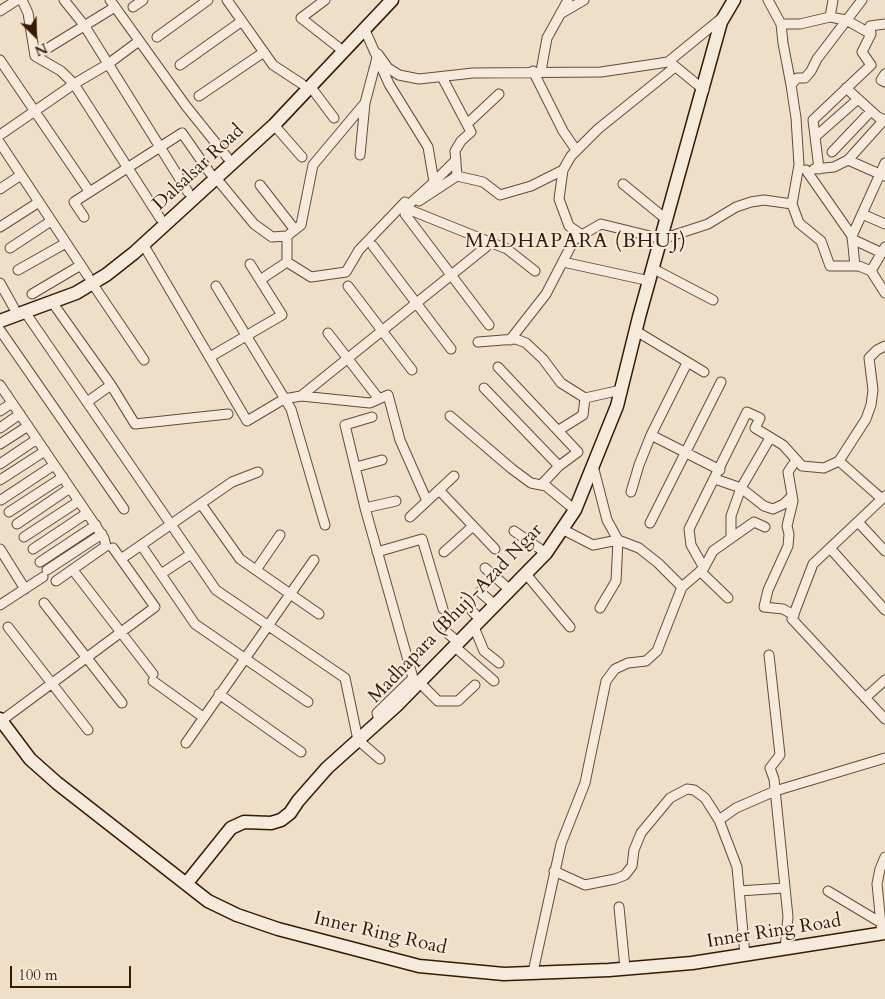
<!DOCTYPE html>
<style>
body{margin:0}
#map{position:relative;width:885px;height:999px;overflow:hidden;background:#efdfc8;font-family:Cardo,serif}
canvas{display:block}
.north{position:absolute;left:10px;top:10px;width:50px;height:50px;-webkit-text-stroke:4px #f5eadb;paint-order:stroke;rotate:157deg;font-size:14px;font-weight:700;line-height:20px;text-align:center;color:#351b05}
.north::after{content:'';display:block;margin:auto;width:18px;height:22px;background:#351b05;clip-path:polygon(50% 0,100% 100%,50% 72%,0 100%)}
.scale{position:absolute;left:10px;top:966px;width:121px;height:22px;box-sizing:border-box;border:2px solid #351b05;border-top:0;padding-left:6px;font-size:15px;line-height:18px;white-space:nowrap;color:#351b05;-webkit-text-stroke:4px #f5eadb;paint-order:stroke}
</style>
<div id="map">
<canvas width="885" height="999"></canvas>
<div class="north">N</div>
<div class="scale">100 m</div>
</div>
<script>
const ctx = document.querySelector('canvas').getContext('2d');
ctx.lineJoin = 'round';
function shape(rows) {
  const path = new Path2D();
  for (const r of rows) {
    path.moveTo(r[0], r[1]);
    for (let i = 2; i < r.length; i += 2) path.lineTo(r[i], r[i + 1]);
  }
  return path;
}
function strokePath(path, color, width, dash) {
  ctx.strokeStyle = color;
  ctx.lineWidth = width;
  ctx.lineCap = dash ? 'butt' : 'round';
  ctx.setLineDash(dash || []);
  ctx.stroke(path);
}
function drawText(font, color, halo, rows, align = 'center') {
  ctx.font = font + ' Cardo,serif';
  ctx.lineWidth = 4;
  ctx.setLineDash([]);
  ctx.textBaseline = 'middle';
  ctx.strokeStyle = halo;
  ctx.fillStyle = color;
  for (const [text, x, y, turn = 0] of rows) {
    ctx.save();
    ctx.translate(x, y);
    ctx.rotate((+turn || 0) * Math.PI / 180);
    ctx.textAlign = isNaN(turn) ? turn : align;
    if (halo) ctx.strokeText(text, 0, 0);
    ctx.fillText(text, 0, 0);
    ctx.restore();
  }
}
const street = shape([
 [22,0,28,13,35,56,61,71,74,84,160,218],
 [64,0,84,25,188,192],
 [110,0,186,106,227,157],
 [227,0,273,65,302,84],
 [325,0,301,18,338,47],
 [768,0,781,24,783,43,791,85],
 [862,0,817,59,811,71,805,78,797,78,791,85,796,118,799,165,792,204,799,223,821,241,830,266,859,266,871,271,885,293],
 [133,7,143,0],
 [0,11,17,0],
 [560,14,584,0],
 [830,17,833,0],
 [781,24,800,24,830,17,846,20,871,34],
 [364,28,389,84,428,147,434,182,405,208],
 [157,37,208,0],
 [378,54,388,68,399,75,419,79,473,73,601,72,668,62,723,17],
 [35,56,115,7],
 [0,60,89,191],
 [671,63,704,90],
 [180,65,242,21],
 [675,67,598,129,571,156,563,170,559,199,569,226,582,235,601,224,662,239,708,224,736,207,751,202,764,200,792,204],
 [533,71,563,131,576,150],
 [541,71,547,38,568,0],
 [885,74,881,80,885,82],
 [442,77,471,132,461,141,455,151,457,176],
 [310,86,334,118],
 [846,88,878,117,885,120],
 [199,96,264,52],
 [467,124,499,94],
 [274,125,302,157],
 [0,135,74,84,108,64,139,41],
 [815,137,858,99],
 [0,143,88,276],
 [832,152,871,111],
 [360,155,365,103,378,54],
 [848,160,884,176],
 [814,169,834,167,848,160,884,120],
 [819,169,813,120,871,65,862,52,871,34,870,26,885,24],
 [806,170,852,236,855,266],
 [216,178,254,224,272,237,287,236,301,225,313,165,365,103],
 [434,182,456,160],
 [623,184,667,220],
 [260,185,295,230],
 [0,189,21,175],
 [419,201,457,176,483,182,500,195,531,186,563,170],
 [405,214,489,325],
 [862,214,885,224],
 [84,217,74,202,182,133,210,173],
 [0,227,39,202],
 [287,236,287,262],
 [852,236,885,163],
 [852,239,882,253],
 [143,244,247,421,284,399,301,396,486,247],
 [373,246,451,349],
 [10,248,51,221],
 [563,262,650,281],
 [652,268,713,300],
 [18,270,66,243],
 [871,271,885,247],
 [260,280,287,262,311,277,346,272,359,250,405,202,405,208,507,249,535,271],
 [0,283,14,308],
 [92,283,144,360],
 [216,286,291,409,325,525],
 [348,286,412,370],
 [32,294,81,265],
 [52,302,111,385,135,424,228,414],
 [25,312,216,590,345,678,358,740,380,759],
 [0,330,124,509],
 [636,331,704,372],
 [328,333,379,399],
 [510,340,546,294,574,240,582,235],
 [478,342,516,339,526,343,543,359,561,383,585,398,583,415,559,430],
 [210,357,282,315,250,264],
 [498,367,578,452,559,466,542,484],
 [0,385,104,538,106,546,56,581],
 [484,388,559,466],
 [301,396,370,403,388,395,400,440,427,501],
 [585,398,621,390],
 [87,402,111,385],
 [0,411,12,403],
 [450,416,512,469,531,483,546,486,575,510],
 [372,417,345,425,365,508,413,678,377,713,379,721],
 [0,428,20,414],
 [651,435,720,470],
 [0,444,28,426],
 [839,461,882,499],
 [0,464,37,439],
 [593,466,607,520,618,540,639,548,658,563,682,587],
 [356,467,382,460],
 [715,479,741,488,764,506,773,509,784,504,792,496],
 [0,480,45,451],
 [439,490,495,549],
 [631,492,639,465,651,435,687,363],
 [885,496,813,564,792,619,885,719],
 [1,500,54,465],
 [201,504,240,559,319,614],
 [365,508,396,501],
 [9,512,63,477],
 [410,517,454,476],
 [858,522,885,551],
 [650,523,721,382],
 [17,524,70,488],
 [562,529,593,545,618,540,616,581,600,608],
 [514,531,546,553],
 [24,537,79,501],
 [731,538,731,516,741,488,770,438],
 [141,545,195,624,308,702],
 [830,548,885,610],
 [0,549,25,589],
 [33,549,87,513],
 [377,552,422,539,443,609],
 [444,552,473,526],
 [121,559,232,482,258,472],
 [40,562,96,525],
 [485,568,510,590],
 [704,568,691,545,689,529,747,412,760,418,755,428,783,445,802,466,824,468,839,461,866,419,871,405,873,390,869,358,877,350,885,346],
 [47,570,102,534],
 [256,570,280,535],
 [700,571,728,598],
 [76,574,153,674],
 [161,574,191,554],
 [526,574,570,627],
 [480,592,495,605],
 [44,603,122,703],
 [0,605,43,577],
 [472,611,481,620],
 [794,615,783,609,764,607,768,590,788,546,789,534,787,526,793,501,788,472,796,460],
 [8,627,88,730],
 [474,627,484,651,499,663],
 [445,631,458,642],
 [454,646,494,681],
 [769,655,780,755,770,768,774,779,788,917,785,949],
 [153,681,203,717],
 [419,682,438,701,458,701,475,685],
 [219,694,301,752],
 [865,698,885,680],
 [1,721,155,607,113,548],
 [186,743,314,560],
 [554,871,585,885,615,879,625,875,632,866,634,850,641,833,670,798,687,789,694,790,705,798,719,820],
 [739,891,784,888],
 [828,891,883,924],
 [619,907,625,968],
 [882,934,877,884,880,869,885,857],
 [745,955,737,867,719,820,736,808,775,791,885,758],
 [533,972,561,844,585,783,606,681,615,669,628,663,646,661,657,651,682,587,704,568,713,551,754,522,765,527]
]);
const secondary = shape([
 [0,321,76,293,106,275,134,253,274,125,392,0],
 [0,719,30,759,57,783,208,901,237,915,278,929,419,966,504,974,609,970,692,963,885,933],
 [186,884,231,828,244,822,271,823,281,820,290,813,298,801,327,768,396,706,546,553,575,510,617,406,639,317,721,22,734,0]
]);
strokePath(street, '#644c36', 11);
strokePath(secondary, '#351b05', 15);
strokePath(street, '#f5eadb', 9);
strokePath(secondary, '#f5eadb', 12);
drawText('19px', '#351b05', '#f5eadb', [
 ["Dalsalsar Road",199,168,-43],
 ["Madhapara (Bhuj)-Azad Ngar",456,614,-46],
 ["Inner Ring Road",774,932,-9],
 ["Inner Ring Road",380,934,13]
]);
ctx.letterSpacing = '1px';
drawText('20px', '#351b05', '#f5eadb', [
 ["MADHAPARA (BHUJ)",576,242]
]);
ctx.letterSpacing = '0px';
</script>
